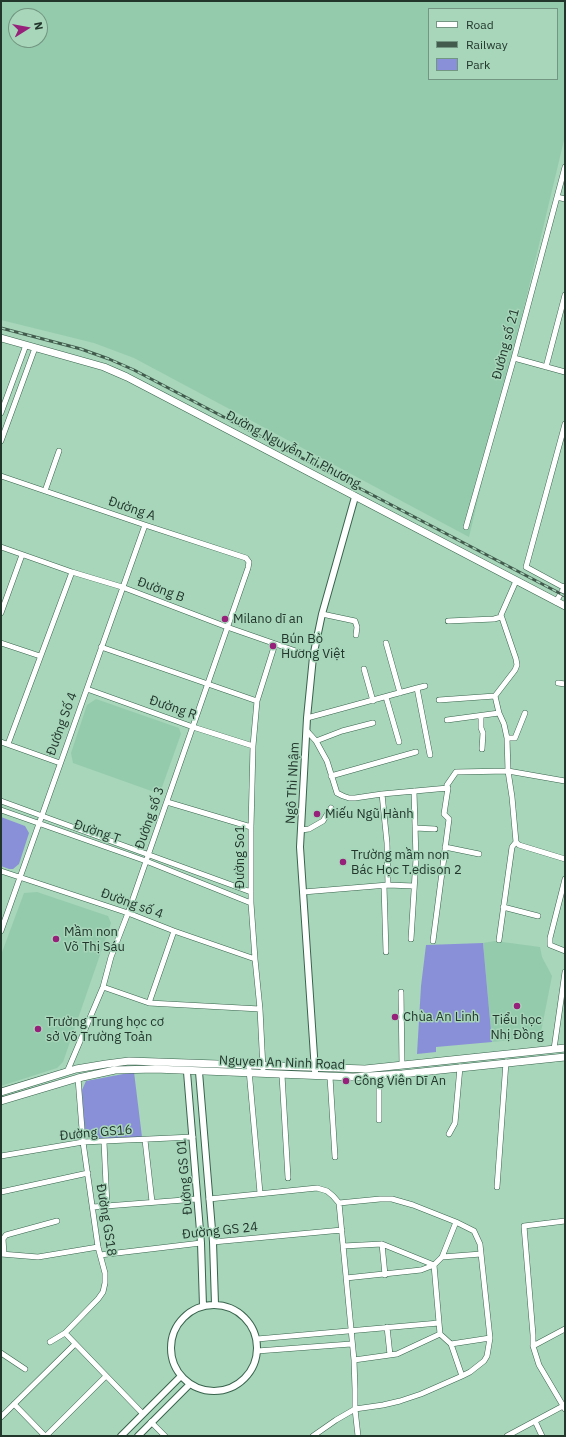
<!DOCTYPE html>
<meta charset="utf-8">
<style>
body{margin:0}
#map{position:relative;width:566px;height:1437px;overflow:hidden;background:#a7d6ba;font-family:"IBM Plex Sans",sans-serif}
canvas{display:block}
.frame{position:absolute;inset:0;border:2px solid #23362c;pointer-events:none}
.legend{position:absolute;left:428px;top:8px;width:130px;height:72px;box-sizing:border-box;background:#a7d6ba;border:1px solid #729681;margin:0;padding:5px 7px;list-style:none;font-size:12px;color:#23362c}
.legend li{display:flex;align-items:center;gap:8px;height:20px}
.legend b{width:20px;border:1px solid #729681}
.north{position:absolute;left:8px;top:8px;width:40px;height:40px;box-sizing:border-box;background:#a7d6ba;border:1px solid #729681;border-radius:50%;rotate:79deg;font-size:11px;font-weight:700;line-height:16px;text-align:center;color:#23362c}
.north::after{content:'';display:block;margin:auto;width:14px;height:18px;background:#97207b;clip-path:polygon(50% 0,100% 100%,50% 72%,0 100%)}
</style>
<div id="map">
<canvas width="566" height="1437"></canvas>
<div class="frame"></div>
<ul class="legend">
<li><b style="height:5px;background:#fff"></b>Road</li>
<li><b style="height:5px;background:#425b4d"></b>Railway</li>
<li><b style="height:11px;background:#8a90d8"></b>Park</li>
</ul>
<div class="north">N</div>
</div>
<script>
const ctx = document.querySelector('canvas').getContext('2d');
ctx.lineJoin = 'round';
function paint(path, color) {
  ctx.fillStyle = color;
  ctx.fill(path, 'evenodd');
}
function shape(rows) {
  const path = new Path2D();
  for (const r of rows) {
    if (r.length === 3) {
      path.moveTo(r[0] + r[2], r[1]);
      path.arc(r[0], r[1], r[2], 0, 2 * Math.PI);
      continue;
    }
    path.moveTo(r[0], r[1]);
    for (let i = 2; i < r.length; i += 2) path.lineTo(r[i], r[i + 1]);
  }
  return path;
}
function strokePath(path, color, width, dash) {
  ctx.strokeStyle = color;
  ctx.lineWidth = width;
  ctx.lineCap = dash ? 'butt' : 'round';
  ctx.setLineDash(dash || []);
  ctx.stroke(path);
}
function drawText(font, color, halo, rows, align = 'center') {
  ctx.font = font + ' "IBM Plex Sans",sans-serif';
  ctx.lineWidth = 3;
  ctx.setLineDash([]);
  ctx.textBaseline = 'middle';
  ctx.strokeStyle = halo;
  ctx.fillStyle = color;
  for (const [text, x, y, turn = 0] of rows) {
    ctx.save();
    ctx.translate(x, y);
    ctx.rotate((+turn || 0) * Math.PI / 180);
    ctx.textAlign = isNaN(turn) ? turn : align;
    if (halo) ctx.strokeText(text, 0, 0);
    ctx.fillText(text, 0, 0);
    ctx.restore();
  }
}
paint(shape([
 [1,1,565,1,565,136,469,537,134,358,94,343,1,320],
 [429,9,557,9,557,79,429,79],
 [16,16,40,16,40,40,16,40],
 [96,699,179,728,181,734,161,790,157,793,73,763,71,753,87,705],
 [37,892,108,916,111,923,63,1062,57,1068,1,1086,1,955,24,893],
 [495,941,540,947,542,957,552,976,540,1037,492,1042,483,943]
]), '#95cbad');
paint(shape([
 [1,817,25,826,29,833,19,864,13,869,9,869,1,866],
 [483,943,492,1042,436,1047,436,1052,417,1054,421,986,426,945],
 [134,1072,142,1137,93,1140,85,1132,82,1090,86,1081]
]), '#8a90d8');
const minor = shape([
 [557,197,565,199],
 [514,358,565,372],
 [546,367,565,295],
 [1,413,26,345],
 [565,424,526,567,565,588],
 [1,441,35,348],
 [1,476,145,525,246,558,249,562,248,568,128,913,111,957,103,987,67,1072],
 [45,491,59,451],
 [466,527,514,358,565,167],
 [1,547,72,572,122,587,227,627,313,657],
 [516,581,501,615,516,659,517,665,515,670,495,696,499,713,504,724,507,738,508,771,512,797,516,842,519,845,565,859],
 [556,602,565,586],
 [1,613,22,555],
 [322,614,355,621,357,627,356,635],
 [448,621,494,619,501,617],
 [1,643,40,656],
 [386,643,400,693],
 [101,647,257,701],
 [364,669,373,701],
 [558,683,565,684],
 [417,688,425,686],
 [87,689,193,727,253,746],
 [386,697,399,742],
 [439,700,495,696],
 [481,716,481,728,483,733,482,749],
 [307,718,417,688,430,755],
 [447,720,499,713],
 [307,731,316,741,322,752,327,761,337,793,343,796,349,798,355,798,382,794,448,788,444,814,449,819,433,941],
 [507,738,515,738,525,713],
 [316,741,342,731,373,723],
 [1,742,60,763],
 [8,744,72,572],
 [331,776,416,752],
 [447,785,456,772,508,771,565,781],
 [382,794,387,843,388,885],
 [1,801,251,892],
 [167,802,251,827],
 [1,810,146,861,251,903],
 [415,828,435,829],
 [301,830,309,829,323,821,331,808],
 [445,847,479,854],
 [1,871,128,913,174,931,255,959],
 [565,879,550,938,550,945,565,951],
 [384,886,386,952],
 [303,892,388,885,414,886],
 [503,907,538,916],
 [1,931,145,525],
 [411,939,416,859,414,791],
 [499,940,512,847,516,842],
 [103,987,149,1003,260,1009],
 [401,992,402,1065],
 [149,1003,174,931],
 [554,1049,565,972],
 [263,1069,260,1009,255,959,251,903,251,827,253,746,257,701,275,644],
 [249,1070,260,1193],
 [282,1075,288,1178],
 [330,1077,335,1157],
 [379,1120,379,1075],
 [449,1134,455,1123,460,1067],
 [145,1140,152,1202],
 [104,1142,107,1206],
 [1,1156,83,1142,193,1137],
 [497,1187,506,1062],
 [1,1192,88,1173],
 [209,1199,317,1188,327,1191,333,1196,339,1203],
 [339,1203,380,1199,392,1199,413,1205,456,1222,474,1231,480,1244,490,1338,487,1356,484,1361,470,1372,462,1376,421,1394,400,1401,383,1405,355,1409,358,1436],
 [93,1207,197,1199],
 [565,1221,524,1226,533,1335,533,1346,539,1365,565,1409],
 [213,1242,342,1230],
 [382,1244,434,1265,440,1334],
 [343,1246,382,1244,385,1275],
 [1,1254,38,1257,98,1247],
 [4,1254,3,1239,6,1235,57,1221],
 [100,1255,201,1243],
 [442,1257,481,1254],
 [346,1278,421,1270,434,1265,442,1257,456,1222],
 [387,1327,390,1355],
 [65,1333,143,1414],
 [257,1339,439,1323],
 [50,1342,65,1333,98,1299,103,1292,105,1283,105,1273,98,1247,83,1142,78,1078],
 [451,1344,462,1376],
 [533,1346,565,1329],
 [257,1351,351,1344],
 [1,1353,25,1369],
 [354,1360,397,1354,440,1334,451,1344,490,1338],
 [14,1404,45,1436],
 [1,1417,75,1344],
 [535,1421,542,1436],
 [151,1422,165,1436],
 [46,1436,106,1376],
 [313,1436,336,1420,355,1409,355,1389,354,1360,339,1203],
 [507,1436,565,1405]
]);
const tertiary = shape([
 [315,1071,300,847,307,718,313,657,322,614,355,497],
 [187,1072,201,1243,203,1306],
 [199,1072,213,1242,215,1304],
 [214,1348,43],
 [121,1436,181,1376],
 [138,1436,190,1384]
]);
const secondary = shape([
 [1,338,104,367,127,377,565,606],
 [1,1092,76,1069,106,1064,129,1061,365,1069,565,1048],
 [1,1101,78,1078,115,1070,155,1069,353,1077,402,1074,565,1057]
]);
strokePath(minor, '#38634c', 6);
strokePath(tertiary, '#38634c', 8);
strokePath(secondary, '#38634c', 8);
strokePath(minor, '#fff', 5);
strokePath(tertiary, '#fff', 6);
strokePath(secondary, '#fff', 7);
const rail = shape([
 [1,328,81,349,109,359,134,370,565,596]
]);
strokePath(rail, '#425b4d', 3);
strokePath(rail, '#a7d6ba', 1.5, [4.5]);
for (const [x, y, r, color] of [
 [225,619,4,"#97207b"],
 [273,646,4,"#97207b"],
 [317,814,4,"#97207b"],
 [343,862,4,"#97207b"],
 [56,939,4,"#97207b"],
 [517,1006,4,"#97207b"],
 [395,1017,4,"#97207b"],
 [38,1029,4,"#97207b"],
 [346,1081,4,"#97207b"]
]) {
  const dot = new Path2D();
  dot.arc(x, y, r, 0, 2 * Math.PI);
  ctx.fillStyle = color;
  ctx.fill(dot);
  strokePath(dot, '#a7d6ba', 1.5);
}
drawText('13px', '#23362c', '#a7d6ba', [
 ["Đường số 21",506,344,-75],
 ["Đường Nguyễn Tri Phương",293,450,28],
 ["Đường A",132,509,19],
 ["Đường B",161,590,20],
 ["Đường R",173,708,19],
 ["Đường Số 4",62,724,-70],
 ["Ngô Thì Nhậm",293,783,-87],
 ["Đường số 3",150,818,-71],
 ["Đường T",97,832,19],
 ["Đường So1",240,857,-90],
 ["Đường số 4",132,904,20],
 ["Nguyen An Ninh Road",282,1063,2],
 ["Đường GS16",96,1133,-5],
 ["Đường GS 01",185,1177,-95],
 ["Đường GS18",106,1220,81],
 ["Đường GS 24",220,1231,-6]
]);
drawText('13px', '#23362c', '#a7d6ba', [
 ["Milano dĩ an",233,619],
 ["Bún Bò",281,639],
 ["Hương Việt",281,654],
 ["Miếu Ngũ Hành",325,814],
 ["Trường mầm non",351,855],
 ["Bác Học T.edison 2",351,870],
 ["Mầm non",64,932],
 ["Võ Thị Sáu",64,947],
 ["Chùa An Linh",403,1017],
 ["Tiểu học",517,1020,"center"],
 ["Nhị Đồng",517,1035,"center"],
 ["Trường Trung học cơ",46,1022],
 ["sở Võ Trường Toản",46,1037],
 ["Công Viên Dĩ An",354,1081]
], 'left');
</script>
